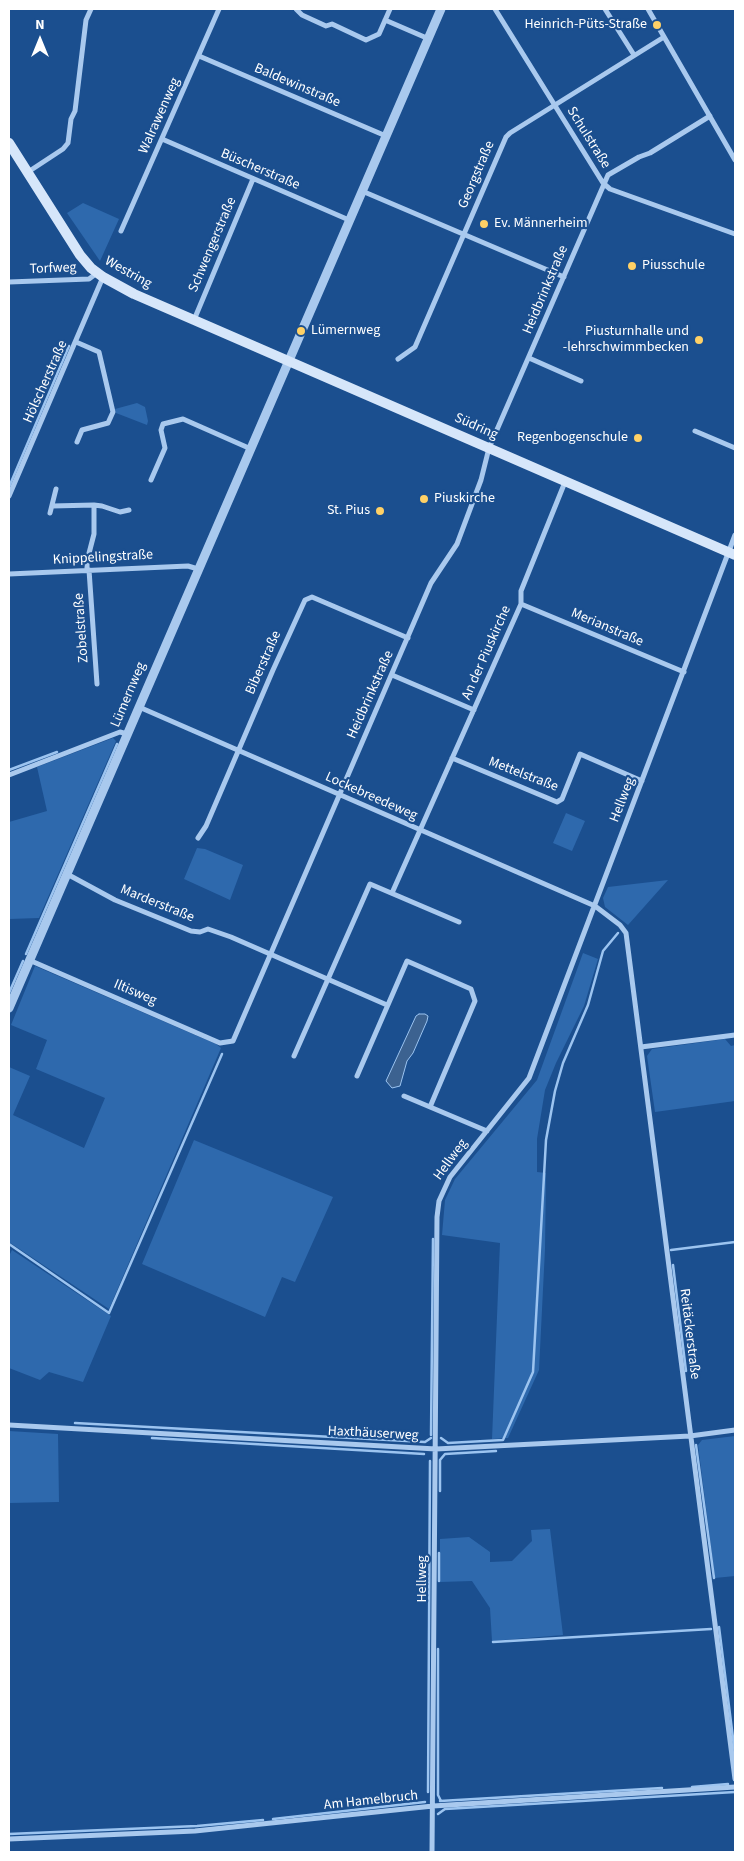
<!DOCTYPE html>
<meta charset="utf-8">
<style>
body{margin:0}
#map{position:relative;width:744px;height:1861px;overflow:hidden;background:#1b4f8f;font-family:"Source Sans 3",sans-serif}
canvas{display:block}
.frame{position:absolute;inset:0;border:10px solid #fff;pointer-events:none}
.north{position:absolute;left:15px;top:15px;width:50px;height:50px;-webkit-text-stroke:4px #1b4f8f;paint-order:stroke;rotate:0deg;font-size:14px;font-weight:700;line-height:20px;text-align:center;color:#fff}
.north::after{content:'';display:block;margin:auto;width:18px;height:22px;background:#fff;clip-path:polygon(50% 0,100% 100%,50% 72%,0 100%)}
</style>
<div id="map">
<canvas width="744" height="1861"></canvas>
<div class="frame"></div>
<div class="north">N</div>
</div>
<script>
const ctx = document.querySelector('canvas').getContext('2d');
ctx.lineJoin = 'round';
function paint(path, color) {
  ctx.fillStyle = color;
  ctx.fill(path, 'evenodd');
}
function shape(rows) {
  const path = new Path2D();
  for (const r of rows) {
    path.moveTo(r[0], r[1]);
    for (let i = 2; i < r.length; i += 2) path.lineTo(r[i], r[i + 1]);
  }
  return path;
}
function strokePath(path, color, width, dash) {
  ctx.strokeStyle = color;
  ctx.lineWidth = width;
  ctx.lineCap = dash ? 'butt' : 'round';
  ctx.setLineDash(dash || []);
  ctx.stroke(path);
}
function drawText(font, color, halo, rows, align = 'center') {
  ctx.font = font + ' "Source Sans 3",sans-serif';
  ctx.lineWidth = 4.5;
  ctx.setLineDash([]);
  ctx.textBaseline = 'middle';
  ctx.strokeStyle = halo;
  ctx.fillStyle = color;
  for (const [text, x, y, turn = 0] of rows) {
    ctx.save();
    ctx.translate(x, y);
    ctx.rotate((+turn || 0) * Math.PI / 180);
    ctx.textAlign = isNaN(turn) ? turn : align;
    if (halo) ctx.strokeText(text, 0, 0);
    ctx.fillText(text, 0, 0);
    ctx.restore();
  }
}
paint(shape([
 [83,203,119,219,100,261,67,213],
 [137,403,145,407,148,421,147,425,116,413,115,409],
 [113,738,116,741,39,918,9,919,9,822,47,811,37,767],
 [566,813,585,821,572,851,553,843],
 [197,848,205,849,243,865,230,900,184,879],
 [668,880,628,925,605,907,603,898,608,887],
 [583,953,598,959,584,1006,556,1063,545,1090,537,1139,537,1172,546,1173,545,1249,539,1370,508,1438,492,1439,500,1243,442,1235,445,1200,455,1179,537,1080],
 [35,966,216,1044,221,1048,109,1309,9,1242,9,1067,30,1076,13,1115,84,1148,105,1098,36,1069,47,1040,11,1025],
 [725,1039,731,1046,735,1045,735,1101,655,1112,647,1056,652,1049],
 [194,1140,333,1197,295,1282,282,1277,265,1317,142,1264],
 [12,1250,111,1316,83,1382,49,1372,40,1380,9,1368,9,1256],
 [9,1431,58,1434,59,1502,9,1503],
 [735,1436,735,1576,715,1578,698,1445,702,1440],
 [550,1529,563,1635,492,1641,490,1608,472,1581,440,1582,440,1539,469,1537,490,1552,490,1562,512,1561,532,1541,531,1530]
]), '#2e69ad');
const water = shape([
 [419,1014,425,1014,428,1016,427,1021,413,1053,407,1061,400,1086,392,1088,386,1081,416,1016,419,1014]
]);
paint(water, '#3c6290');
strokePath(water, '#9cc4f0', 1);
strokePath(shape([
 [9,487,69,346],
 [9,770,57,752],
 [26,954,117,744],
 [9,993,23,961],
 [9,1244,109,1313,222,1054],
 [671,1250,735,1242],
 [673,1265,686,1371],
 [75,1423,425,1442,431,1438],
 [431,1435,433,1239],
 [152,1438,424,1454],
 [441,1438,448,1443,503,1440,533,1372,546,1140,555,1091,563,1063,588,1005,603,951,618,933],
 [696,1445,714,1578],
 [440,1491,440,1460,445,1454,496,1451],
 [439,1581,439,1553],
 [719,1627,735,1754],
 [493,1642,711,1629],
 [438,1649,438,1795,441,1801],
 [692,1787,728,1784],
 [428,1792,430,1461],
 [440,1801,662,1788],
 [438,1814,445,1809,735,1792],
 [273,1819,425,1802],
 [9,1834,197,1826,263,1820]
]), '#9cc4f0', 2.5);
strokePath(shape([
 [296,9,302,15,326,26,332,24,366,40,379,34,390,9],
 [495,9,603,183,610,189,735,234],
 [605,9,634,55],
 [648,9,735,160],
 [385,20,429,39],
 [199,56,386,136],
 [162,139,349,220],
 [28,172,63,149,68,143,71,119,75,111,86,20,91,9],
 [362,191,564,277],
 [121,231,219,9],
 [9,282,89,279,97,273],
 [194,320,253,179],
 [76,342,99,352,113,412,108,423,82,430,77,442],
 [529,358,581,381],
 [398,359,415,347,506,137,510,133,664,37],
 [695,431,735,448],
 [151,480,165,448,161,430,163,424,183,419,251,449],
 [9,496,103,277],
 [52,506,94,505,102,506,120,512,129,510],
 [50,513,56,489],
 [87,570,87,561,94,534,94,505],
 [89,570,97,684],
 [9,574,188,566,198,569],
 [521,604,684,672],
 [392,675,474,710],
 [139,707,595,906,620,925,626,933,735,1779],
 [452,758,557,802,562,799,580,754,642,781],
 [9,775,120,732,127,734],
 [198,838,206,826,273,670,305,600,312,597,408,638],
 [67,874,115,900,191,931,200,932,208,929,231,937,387,1005],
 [392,893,521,604,521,591,565,482],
 [29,960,220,1043,233,1041,431,583,457,544,481,480,489,448,608,175,639,157,650,153,710,116],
 [641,1047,735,1035],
 [294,1056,370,884,459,922],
 [357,1076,407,961,471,989,475,1001,430,1107],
 [404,1096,487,1131],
 [9,1425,436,1449,690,1436,735,1430],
 [9,1839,195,1831,433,1806,735,1787],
 [432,1852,437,1217,439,1201,450,1177,529,1078,735,535]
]), '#a9c9ee', 5);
strokePath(shape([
 [9,1008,441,9]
]), '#a9c9ee', 9);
strokePath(shape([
 [9,143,80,255,91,268,103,277,134,294,194,320,735,555]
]), '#d6e6fa', 10);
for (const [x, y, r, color] of [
 [657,25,5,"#ffd166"],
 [484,224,5,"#ffd166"],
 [632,266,5,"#ffd166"],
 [301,331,5,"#ffd166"],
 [699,340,5,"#ffd166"],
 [638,438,5,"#ffd166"],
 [424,499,5,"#ffd166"],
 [380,511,5,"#ffd166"]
]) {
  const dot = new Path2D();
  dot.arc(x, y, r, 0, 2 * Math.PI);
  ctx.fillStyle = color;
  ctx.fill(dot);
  strokePath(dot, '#1b4f8f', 2);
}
drawText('14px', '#fff', '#1b4f8f', [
 ["Heinrich-Püts-Straße",647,25],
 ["Ev. Männerheim",494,224,"left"],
 ["Piusschule",642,266,"left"],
 ["Lümernweg",311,331,"left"],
 ["Piusturnhalle und",689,332],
 ["-lehrschwimmbecken",689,348],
 ["Regenbogenschule",628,438],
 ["Piuskirche",434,499,"left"],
 ["St. Pius",370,511]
], 'right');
drawText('14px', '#fff', '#1b4f8f', [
 ["Baldewinstraße",297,86,23],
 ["Walrawenweg",160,116,-66],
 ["Schulstraße",588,138,58],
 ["Büscherstraße",260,170,23],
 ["Georgstraße",477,175,-67],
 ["Schwengerstraße",213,245,-67],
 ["Torfweg",53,269,-2],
 ["Westring",128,273,29],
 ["Heidbrinkstraße",546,290,-67],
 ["Hölscherstraße",46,382,-66],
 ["Südring",476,427,24],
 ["Knippelingstraße",103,558,-3],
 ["Zobelstraße",82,628,-94],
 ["Merianstraße",607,628,23],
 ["An der Piuskirche",487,653,-66],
 ["Biberstraße",264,663,-66],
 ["Lümernweg",129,695,-67],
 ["Heidbrinkstraße",371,695,-66],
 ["Mettelstraße",523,775,21],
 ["Lockebreedeweg",371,797,24],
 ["Hellweg",623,800,-69],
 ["Marderstraße",157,904,22],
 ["Iltisweg",135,993,23],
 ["Hellweg",451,1160,-54],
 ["Reitäckerstraße",689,1334,83],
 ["Haxthäuserweg",373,1434,3],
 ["Hellweg",423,1579,-90],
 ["Am Hamelbruch",371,1801,-6]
]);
</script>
